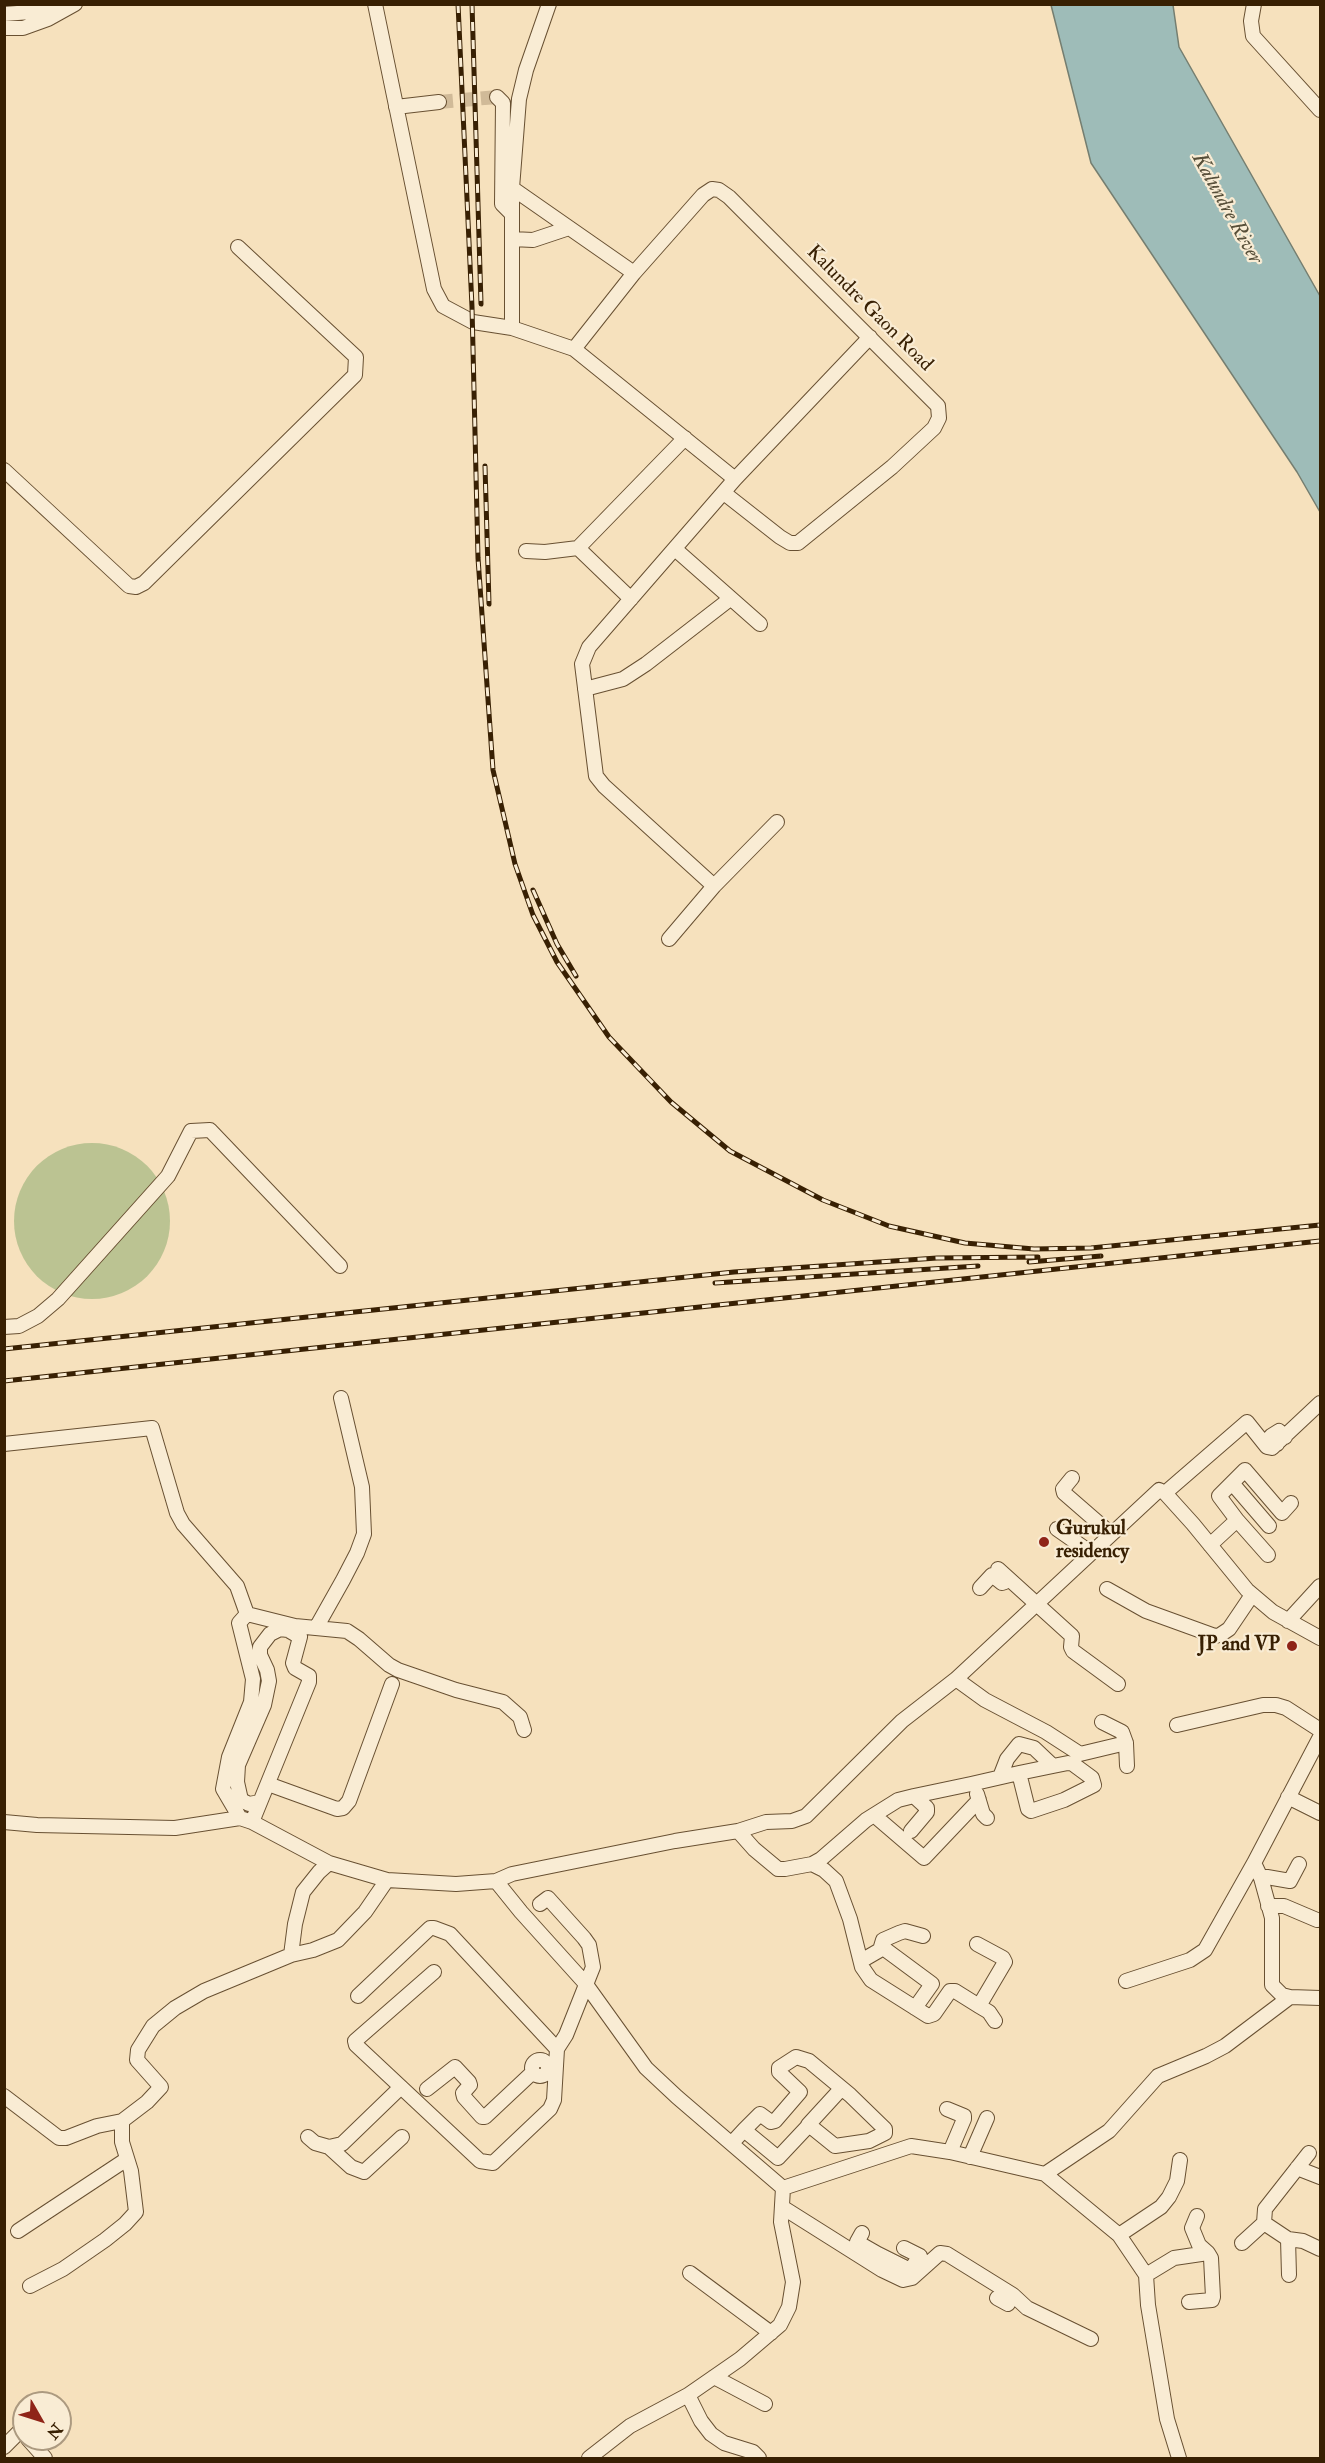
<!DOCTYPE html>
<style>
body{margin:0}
#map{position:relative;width:1325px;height:2463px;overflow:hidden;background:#f6e1bd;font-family:"IM FELL Double Pica",serif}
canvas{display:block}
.frame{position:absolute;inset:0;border:6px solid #382003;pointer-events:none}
.north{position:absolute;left:12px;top:2391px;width:60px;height:60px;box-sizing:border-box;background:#f9ecd4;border:2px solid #ac9a80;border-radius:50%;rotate:129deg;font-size:16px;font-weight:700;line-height:24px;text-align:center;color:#382003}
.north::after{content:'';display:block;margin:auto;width:21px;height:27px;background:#8f2418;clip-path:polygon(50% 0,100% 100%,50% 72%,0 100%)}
</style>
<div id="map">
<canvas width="1325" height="2463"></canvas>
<div class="frame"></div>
<div class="north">N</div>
</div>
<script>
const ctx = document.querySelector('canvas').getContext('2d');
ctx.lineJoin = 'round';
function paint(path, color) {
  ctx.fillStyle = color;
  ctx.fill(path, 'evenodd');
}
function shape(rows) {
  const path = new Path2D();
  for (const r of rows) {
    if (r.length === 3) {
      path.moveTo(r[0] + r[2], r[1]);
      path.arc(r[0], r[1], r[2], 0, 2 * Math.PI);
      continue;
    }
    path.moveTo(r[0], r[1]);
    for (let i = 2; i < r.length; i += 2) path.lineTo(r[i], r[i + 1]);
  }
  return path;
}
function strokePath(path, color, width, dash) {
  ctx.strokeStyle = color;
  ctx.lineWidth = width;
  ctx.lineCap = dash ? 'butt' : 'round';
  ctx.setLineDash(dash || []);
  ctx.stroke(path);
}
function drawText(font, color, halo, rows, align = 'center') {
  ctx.font = font + ' "IM FELL Double Pica",serif';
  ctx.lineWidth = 4.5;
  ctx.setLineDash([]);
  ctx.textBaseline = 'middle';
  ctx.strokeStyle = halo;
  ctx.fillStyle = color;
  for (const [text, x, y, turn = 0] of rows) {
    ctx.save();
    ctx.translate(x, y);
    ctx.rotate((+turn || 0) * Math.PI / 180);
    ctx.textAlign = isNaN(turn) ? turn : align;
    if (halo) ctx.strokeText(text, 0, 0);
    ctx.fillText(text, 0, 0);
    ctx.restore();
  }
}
paint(shape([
 [92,1221,78]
]), '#bbc392');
const water = shape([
 [1051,5,1173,5,1179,47,1320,296,1320,512,1297,472,1091,163,1051,5]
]);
paint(water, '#9ebcb8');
strokePath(water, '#757e70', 1.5);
strokePath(shape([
 [439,102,497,97]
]), '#d0ba98', 14, [14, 7]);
const minor = shape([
 [375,4,434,289,443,306,473,322,512,328,574,349,735,479,589,647,582,664,596,776,604,786,714,886],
 [1254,4,1251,21,1253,36,1320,110],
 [4,14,31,12,50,4],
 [4,28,23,28,48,19,75,4],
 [497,97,503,103,502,204,512,214],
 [396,107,439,102],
 [512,188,634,273],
 [512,239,533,240,569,228],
 [512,328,512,188,519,99,526,70,549,4],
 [574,349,634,273,703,195,712,189,719,190,729,197,938,406,939,418,934,428,892,467,798,543,790,543,780,537,724,493],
 [4,470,129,586,136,587,144,583,355,375,356,357,238,247],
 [735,479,870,337],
 [578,548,631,599],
 [675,549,760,624],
 [526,551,545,552,578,548,685,438],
 [585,689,623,679,646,664,730,599],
 [669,939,714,886,777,822],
 [4,1327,19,1326,38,1316,58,1299,168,1176,191,1131,210,1130,340,1266],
 [4,1444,152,1428,177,1513,183,1524,237,1586,247,1614],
 [1277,1444,1271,1436,1279,1431,1285,1437],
 [1072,1478,1063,1489,1064,1493,1110,1533],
 [1232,1483,1269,1526],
 [1165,1493,1247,1422,1267,1447,1272,1448,1320,1403],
 [1237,1520,1219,1496,1245,1470,1282,1513,1291,1503],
 [1057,1529,1090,1552],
 [1210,1545,1237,1520,1268,1555],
 [998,1569,1072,1636,1071,1647,1073,1651,1118,1684],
 [980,1588,992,1575,1002,1583,1005,1582],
 [1107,1589,1146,1611,1215,1636,1220,1635,1229,1629,1252,1595],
 [1288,1621,1320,1586],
 [316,1628,343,1580,357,1553,364,1534,362,1487,341,1398],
 [956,1679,985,1700,1046,1732,1080,1754,1126,1743,1122,1732,1102,1722],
 [1177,1725,1263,1705,1276,1705,1286,1708,1320,1730],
 [1126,1743,1127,1766],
 [1000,1777,1007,1759,1019,1744,1034,1748,1053,1766],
 [268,1784,337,1809,343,1808,349,1801,392,1684],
 [977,1794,983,1814,987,1818],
 [1288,1797,1320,1813],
 [875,1816,924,1858,979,1800],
 [240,1818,223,1789,229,1757,251,1702,253,1679,239,1623,247,1614,295,1626,347,1631,359,1639,389,1665,398,1670,456,1690,503,1702,520,1717,524,1730],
 [4,1822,37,1825,175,1828,240,1818,252,1822,329,1863,387,1880,456,1884,496,1881,512,1874,675,1841,738,1831,766,1822,792,1821,806,1816,902,1721,956,1679,1159,1490,1165,1493,1193,1524,1247,1590,1273,1612,1320,1638],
 [252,1822,309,1682,309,1676,295,1668,293,1663,300,1637,288,1630,280,1629,270,1634,260,1647,260,1655,267,1670,269,1681,264,1705,238,1765,237,1782,241,1800,249,1804,260,1802],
 [738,1831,754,1849,778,1869,785,1869,812,1864,821,1859,866,1820,898,1800,914,1796,971,1784,1019,1773,1053,1766,1068,1763,1073,1764,1092,1778,1094,1785,1064,1800,1031,1811,1028,1809,1019,1773],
 [911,1831,927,1812,927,1808,914,1796],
 [1254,1863,1261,1878,1272,1918,1272,1985,1282,1995,1290,1997,1320,1998],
 [812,1864,824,1870,836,1881,850,1919,862,1967,871,1980,928,2016,934,2014,950,1991,955,1991,979,2006,989,2012,995,2021],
 [1261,1878,1267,1877,1290,1881,1299,1864],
 [496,1881,521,1912,585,1983,646,2068,677,2097,783,2188,781,2222,793,2282,789,2307,780,2325,740,2359,688,2395,630,2426,589,2458],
 [1268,1906,1284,1906,1317,1920],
 [977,1944,1003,1958,1005,1962,979,2006],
 [882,1947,932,1984,915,2008],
 [291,1955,313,1950,338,1940,365,1912,387,1880],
 [861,1961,880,1950,883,1940,899,1933,905,1931,923,1936],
 [434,1972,355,2041,356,2045,480,2161,493,2163,550,2109,554,2100,557,2049,566,2035,593,1967,589,1945,584,1938,548,1898,540,1904],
 [1126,1981,1190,1960,1205,1950,1254,1863,1320,1737],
 [358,1996,430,1928,434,1928,450,1934,557,2049],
 [540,2068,8],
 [427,2089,455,2067,469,2082,470,2085,463,2093,464,2097,482,2117,485,2117,533,2072],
 [4,2096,59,2138,66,2138,97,2126,122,2121],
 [947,2109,964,2116,964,2119,950,2152],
 [808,2125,841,2089],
 [308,2137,315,2143,329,2147,342,2144,401,2087],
 [732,2143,744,2130,760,2114,771,2122,775,2121,800,2092,779,2072,779,2068,796,2057,809,2061,850,2095,885,2129,885,2133,869,2141,835,2146,809,2125,778,2158,744,2130],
 [329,2147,351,2167,364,2172,402,2137],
 [1309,2153,1265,2209,1264,2223,1288,2239,1303,2241,1320,2249],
 [970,2157,987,2118],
 [1297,2168,1320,2177],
 [1045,2174,1109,2131,1158,2076,1206,2056,1225,2046,1290,1997],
 [783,2188,911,2146,950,2152,1045,2174,1119,2235,1146,2275,1148,2305,1167,2419,1179,2458],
 [782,2207,882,2270,903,2280,912,2278,940,2253,947,2254,1013,2295,1027,2308,1091,2339],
 [18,2231,127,2159],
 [862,2233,857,2242,878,2254,873,2262],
 [1119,2235,1161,2207,1169,2197,1177,2181,1180,2160],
 [1288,2239,1289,2275],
 [1242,2243,1264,2223],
 [878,2254,910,2270,920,2256,904,2248],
 [690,2273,771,2333],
 [1146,2275,1174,2258,1208,2253,1199,2245,1192,2228,1197,2216],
 [30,2286,63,2269,105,2240,125,2224,136,2212,131,2171,122,2142,122,2121,147,2102,161,2087,137,2060,138,2050,153,2026,175,2008,204,1991,291,1955,295,1924,303,1892,319,1872,329,1863],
 [997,2298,1008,2304],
 [1189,2302,1212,2300,1213,2297,1211,2258,1208,2253],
 [714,2377,765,2404],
 [688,2395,701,2421,711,2434,724,2443,753,2452,759,2458],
 [28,2439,45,2458],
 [4,2447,19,2432,24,2435]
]);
strokePath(minor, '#685032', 16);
strokePath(minor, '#f9ecd4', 14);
const rail = shape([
 [458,4,472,307,478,558,493,770,515,864,533,915,557,962,609,1037,671,1102,730,1151,823,1200,889,1226,965,1243,1034,1249,1091,1248,1320,1225],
 [472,4,481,304],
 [485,466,489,604],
 [533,890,557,944,576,976],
 [1029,1262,1101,1256],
 [715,1283,978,1266],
 [4,1349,734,1272,937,1258,1038,1257],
 [4,1381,1320,1241]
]);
strokePath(rail, '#382003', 5);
strokePath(rail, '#f9ecd4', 3, [9]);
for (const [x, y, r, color] of [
 [1044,1542,6,"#8f2418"],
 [1292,1646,6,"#8f2418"]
]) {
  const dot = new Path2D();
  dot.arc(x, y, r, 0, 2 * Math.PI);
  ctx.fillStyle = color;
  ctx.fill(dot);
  strokePath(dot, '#f9ecd4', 2);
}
drawText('20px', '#382003', '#f9ecd4', [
 ["Kalundre Gaon Road",869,309,45]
]);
drawText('bold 20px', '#382003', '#f9ecd4', [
 ["Gurukul",1056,1530],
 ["residency",1056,1553],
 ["JP and VP",1280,1646,"right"]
], 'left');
drawText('italic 21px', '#574f39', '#f9ecd4', [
 ["Kalundre River",1226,209,61]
]);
</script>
